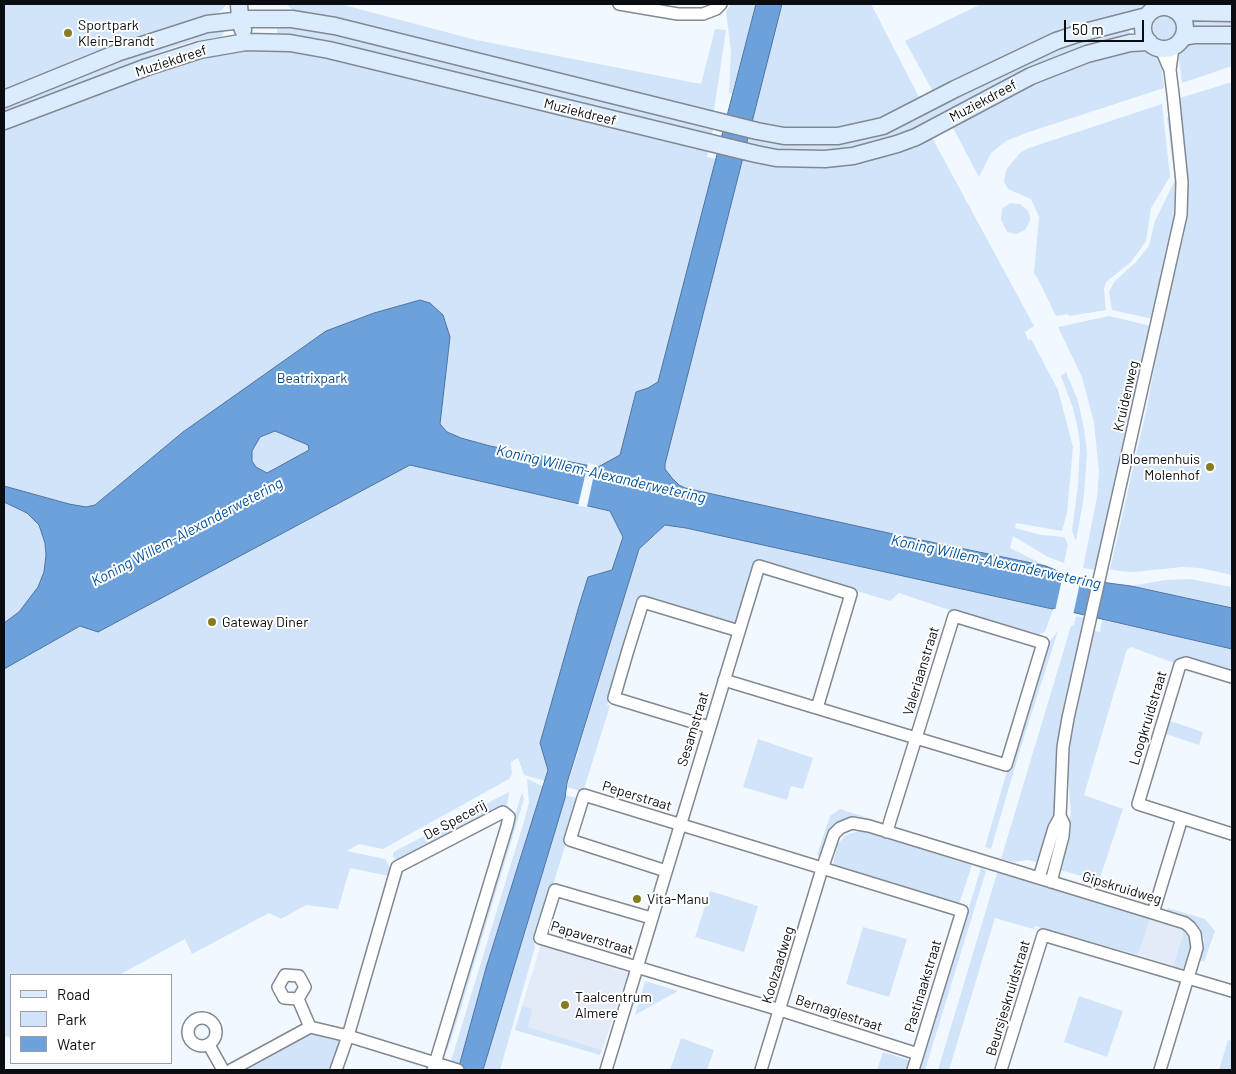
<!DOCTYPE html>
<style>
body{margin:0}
#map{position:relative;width:1236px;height:1074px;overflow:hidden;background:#f2f8ff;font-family:Barlow,sans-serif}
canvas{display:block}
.frame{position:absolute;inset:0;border:5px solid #0a0d10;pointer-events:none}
.legend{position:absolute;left:10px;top:974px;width:162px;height:90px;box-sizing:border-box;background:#fff;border:1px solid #9d9e9f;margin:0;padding:6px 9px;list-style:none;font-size:15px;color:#0a0d10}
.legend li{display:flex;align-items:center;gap:10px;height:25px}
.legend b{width:25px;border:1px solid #9d9e9f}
.scale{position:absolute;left:1064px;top:20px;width:80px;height:22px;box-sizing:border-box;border:2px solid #0a0d10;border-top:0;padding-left:6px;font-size:15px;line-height:18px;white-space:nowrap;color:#0a0d10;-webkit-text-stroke:4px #fff;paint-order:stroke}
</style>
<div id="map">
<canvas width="1236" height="1074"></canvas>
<div class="frame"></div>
<ul class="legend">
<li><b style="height:6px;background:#dbecfe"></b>Road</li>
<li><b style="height:14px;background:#d1e4f9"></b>Park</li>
<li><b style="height:14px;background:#6da1dc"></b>Water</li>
</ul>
<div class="scale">50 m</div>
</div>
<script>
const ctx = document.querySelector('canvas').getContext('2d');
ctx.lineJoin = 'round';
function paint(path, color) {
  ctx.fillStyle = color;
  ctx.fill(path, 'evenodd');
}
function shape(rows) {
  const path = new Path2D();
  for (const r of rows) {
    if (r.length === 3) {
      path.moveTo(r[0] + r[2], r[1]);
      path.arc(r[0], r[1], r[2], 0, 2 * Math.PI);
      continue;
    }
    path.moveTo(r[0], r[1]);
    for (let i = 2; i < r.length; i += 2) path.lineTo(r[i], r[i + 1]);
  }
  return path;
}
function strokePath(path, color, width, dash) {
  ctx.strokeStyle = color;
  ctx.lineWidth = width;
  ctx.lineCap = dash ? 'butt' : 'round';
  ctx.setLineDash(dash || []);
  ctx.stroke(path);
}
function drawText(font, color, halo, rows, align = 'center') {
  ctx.font = font + ' Barlow,sans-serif';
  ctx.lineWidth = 4;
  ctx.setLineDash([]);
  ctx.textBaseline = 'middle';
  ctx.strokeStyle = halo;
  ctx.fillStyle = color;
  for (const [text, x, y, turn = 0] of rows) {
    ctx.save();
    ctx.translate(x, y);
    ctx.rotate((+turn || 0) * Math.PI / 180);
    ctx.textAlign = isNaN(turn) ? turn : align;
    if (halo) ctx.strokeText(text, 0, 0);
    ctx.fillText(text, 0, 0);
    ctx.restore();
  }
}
paint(shape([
 [1150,919,1181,929,1183,935,1173,966,1138,955],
 [541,945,628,973,602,1050,528,1027,522,1006]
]), '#e2ebf7');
paint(shape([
 [4,4,227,4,221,11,213,15,173,25,4,91],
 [286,4,340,4,476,40,701,84,715,29,726,30,714,110,706,110,704,115,300,17],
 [731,4,756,4,732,93,729,94,731,51,726,11],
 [781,4,871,4,921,101,897,115,817,133,750,123],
 [981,4,1153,4,1147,11,936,97,905,41],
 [1165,28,12],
 [1191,16,1232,17,1232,31,1192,31],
 [280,25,312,28,714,125,711,140,281,38,277,34,277,27],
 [1128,26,1131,37,903,139,819,157,745,148,748,132,844,138,1044,50],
 [202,27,225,29,222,36,191,42,160,52,4,116,4,101],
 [1232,39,1232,66,1182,83,1178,50,1187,43],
 [229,45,309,51,709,147,707,157,741,165,744,153,811,162,929,132,1034,326,1025,332,1028,340,1031,339,1058,390,1073,447,1067,513,1062,531,1016,523,1015,528,1041,535,1064,537,1068,544,1064,563,1048,557,1013,536,1010,548,1046,566,902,536,685,488,679,485,672,478,597,507,610,511,623,537,612,570,588,577,540,743,548,770,545,781,524,775,518,758,511,762,512,774,509,779,383,849,359,844,347,851,385,859,391,870,389,876,350,868,338,909,306,905,281,919,269,913,192,954,185,939,119,975,11,975,11,1041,8,1036,4,1038,4,126],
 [1146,48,1153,51,1161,61,1164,88,1029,132,1006,141,991,153,979,177,951,124,1083,59],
 [1232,82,1232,575,1200,568,1182,567,1134,572,1119,571,1110,569,1147,407,1163,319,1184,235,1188,202,1188,181,1180,98],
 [1162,104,1170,177,1151,208,1146,241,1131,262,1106,282,1104,289,1106,310,1069,316,1068,314,1056,316,1037,277,1034,273,1039,217,1031,199,1008,189,1004,182,1006,170,1020,153,1029,148],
 [1167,117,1171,117,1179,198,1153,319,1112,310,1109,292,1114,282,1135,263,1149,246,1155,221,1175,180],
 [1010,203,1020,204,1028,211,1030,216,1030,221,1025,230,1016,234,1007,232,1001,220,1002,209],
 [1109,316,1151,326,1096,570,1083,568,1097,497,1099,472,1094,423,1082,377,1058,327],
 [1066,372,1078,401,1084,429,1087,453,1084,496,1076,541,1072,531,1078,485,1080,445,1078,430,1073,408,1061,376],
 [666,525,686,528,1053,609,1045,632,1039,634,958,613,899,593,890,601,755,560,735,625,640,598,607,705,610,706,583,792,567,787,639,549],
 [1190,579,1232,587,1232,608,1131,586,1165,580],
 [1076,616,1084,618,1082,628,1085,629,1057,809,1040,863,1027,860,1014,862,1001,859,1071,626,1074,625],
 [1102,620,1232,649,1232,671,1185,657,1174,663,1131,647,1127,649,1084,795,1123,809,1099,881,1060,870,1071,813,1068,775,1071,733,1094,631,1100,632],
 [1058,631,1020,750,991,849,985,847,1012,754,1016,754,1047,644],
 [1167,720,1203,732,1199,745,1163,733],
 [758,739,813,758,803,789,791,786,787,800,743,787],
 [527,779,543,786,486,968,460,1064,451,1061,525,818,529,802],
 [509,792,507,805,402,861,400,861,393,857,393,853,397,850],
 [522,792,524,799,456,1024,448,1048,443,1055],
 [565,795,580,799,538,932,534,946,535,947,500,1070,483,1070],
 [840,809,880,822,878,826,853,819,822,857,817,855,830,816],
 [862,830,972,865,959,904,833,865,837,845,846,835],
 [981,868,986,871,925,1070,919,1070],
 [998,870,1184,928,1189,933,1192,942,1192,949,1188,963,1182,969,1173,966,1183,935,1181,929,1150,919,1138,955,1035,926,1033,929,995,918,949,1070,938,1070],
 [710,891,758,906,744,952,695,937],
 [1168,908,1205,919,1215,931,1204,962,1200,960,1204,939,1197,925,1191,920,1167,912],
 [863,927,907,939,889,997,846,984],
 [645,981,678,991,635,1015],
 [1079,996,1123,1011,1107,1057,1064,1042],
 [522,1006,532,1009,528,1027,602,1050,600,1055,515,1030],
 [315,1032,340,1040,332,1067,327,1070,240,1070,309,1033],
 [681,1038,714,1050,707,1070,670,1070],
 [1228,1040,1232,1041,1232,1070,1219,1070],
 [883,1052,909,1060,906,1070,877,1070]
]), '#d1e4f9');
const water = shape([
 [756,4,782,4,665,464,665,469,672,478,679,485,685,488,902,536,1046,566,1060,572,1108,583,1131,586,1232,608,1232,649,1054,608,1053,609,1048,608,686,528,665,525,639,549,567,783,565,798,483,1070,458,1070,486,968,548,770,540,743,579,606,588,577,612,570,623,537,610,511,410,465,98,632,80,626,4,669,4,623,19,612,38,587,44,572,46,555,45,543,39,525,27,513,4,502,4,486,69,504,86,507,95,505,183,432,326,331,374,313,420,300,430,303,443,315,450,337,440,424,447,432,461,438,490,446,596,467,598,467,620,455,636,392,648,388,658,382,756,4],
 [275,431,308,445,309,450,267,473,256,467,252,461,252,451,260,437,275,431]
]);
paint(water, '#6da1dc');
strokePath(water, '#4f759f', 1);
paint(shape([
 [588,463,596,465,587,507,578,506],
 [1064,570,1082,574,1073,615,1055,611]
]), '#f2f8ff');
const street = shape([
 [619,4,678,14,703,14,716,9,721,4],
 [1168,4,1170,8],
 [1157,8,1158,4],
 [1170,70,1173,47],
 [1232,677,1186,663,1180,665,1138,804,1232,834],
 [724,680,916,738,1006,765,1043,643,954,616,916,738,890,821,887,832],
 [709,727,614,698,628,650,643,602,739,631],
 [666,871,570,840,584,795,962,911,913,1070],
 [1039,878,1054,828,1060,817,1063,747,1068,718,1181,215,1182,182,1173,94,1170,70,1161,49],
 [1051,882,1063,836,1064,824,1060,816],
 [1153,913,1182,818],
 [651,918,555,890,540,938,780,1010,918,1054],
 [298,999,305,987,299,976,285,975,278,987,284,998,298,999,310,1027],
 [202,1032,14],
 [209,1045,223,1070],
 [231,1070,310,1027,348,1036,458,1070],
 [336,1070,348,1036,397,867,503,812,509,817,507,826,433,1070],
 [606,1070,759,566,851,594,817,708],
 [761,1070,822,869,834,834,840,828,852,823,869,826,1153,913,1185,923,1190,927,1195,934,1197,948,1160,1070],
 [1001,1070,1043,935,1232,991]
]);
const secondary = shape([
 [239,4,240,19,243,30],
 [1164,28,21],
 [1179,12,1232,13],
 [1184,37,1195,35,1232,35],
 [4,99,117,53,207,24,251,19,292,19,335,26,757,131,784,136,838,136,883,126,955,89,1056,41,1077,34,1147,16],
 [4,121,147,67,200,50,246,42,290,43,329,50,756,154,776,158,825,159,853,156,897,144,916,137,1031,76,1087,54,1130,43,1149,42]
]);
strokePath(street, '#828890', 14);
strokePath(secondary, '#828890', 19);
strokePath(street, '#fff', 11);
strokePath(secondary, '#dbecfe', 16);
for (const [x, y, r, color] of [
 [68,33,5,"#877c22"],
 [1210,467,5,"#877c22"],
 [212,622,5,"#877c22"],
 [637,899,5,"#877c22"],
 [565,1005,5,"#877c22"]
]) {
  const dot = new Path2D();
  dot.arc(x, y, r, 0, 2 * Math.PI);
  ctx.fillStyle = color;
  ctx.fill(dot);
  strokePath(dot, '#fff', 2);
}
drawText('14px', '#0a0d10', '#fff', [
 ["Sportpark",78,25],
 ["Klein-Brandt",78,41],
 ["Bloemenhuis",1200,459,"right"],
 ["Molenhof",1200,475,"right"],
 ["Gateway Diner",222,622],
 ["Vita-Manu",647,899],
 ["Taalcentrum",575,997],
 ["Almere",575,1013]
], 'left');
drawText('14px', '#0a0d10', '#fff', [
 ["Muziekdreef",171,61,-18],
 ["Muziekdreef",983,101,-28],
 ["Muziekdreef",580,112,14],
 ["Kruidenweg",1126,396,-77],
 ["Valeriaanstraat",921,671,-73],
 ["Loogkruidstraat",1148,718,-73],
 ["Sesamstraat",693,729,-73],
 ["Peperstraat",637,796,17],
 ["De Specerij",455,820,-28],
 ["Gipskruidweg",1122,888,17],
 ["Papaverstraat",592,938,17],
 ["Koolzaadweg",778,965,-73],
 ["Pastinaakstraat",923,986,-73],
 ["Beursjeskruidstraat",1008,998,-73],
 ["Bernagiestraat",839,1013,18]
]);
drawText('14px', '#12487f', '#fff', [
 ["Beatrixpark",312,378]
]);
drawText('italic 15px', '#005299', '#fff', [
 ["Koning Willem-Alexanderwetering",601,474,13],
 ["Koning Willem-Alexanderwetering",187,532,-28],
 ["Koning Willem-Alexanderwetering",996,562,12]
]);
</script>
